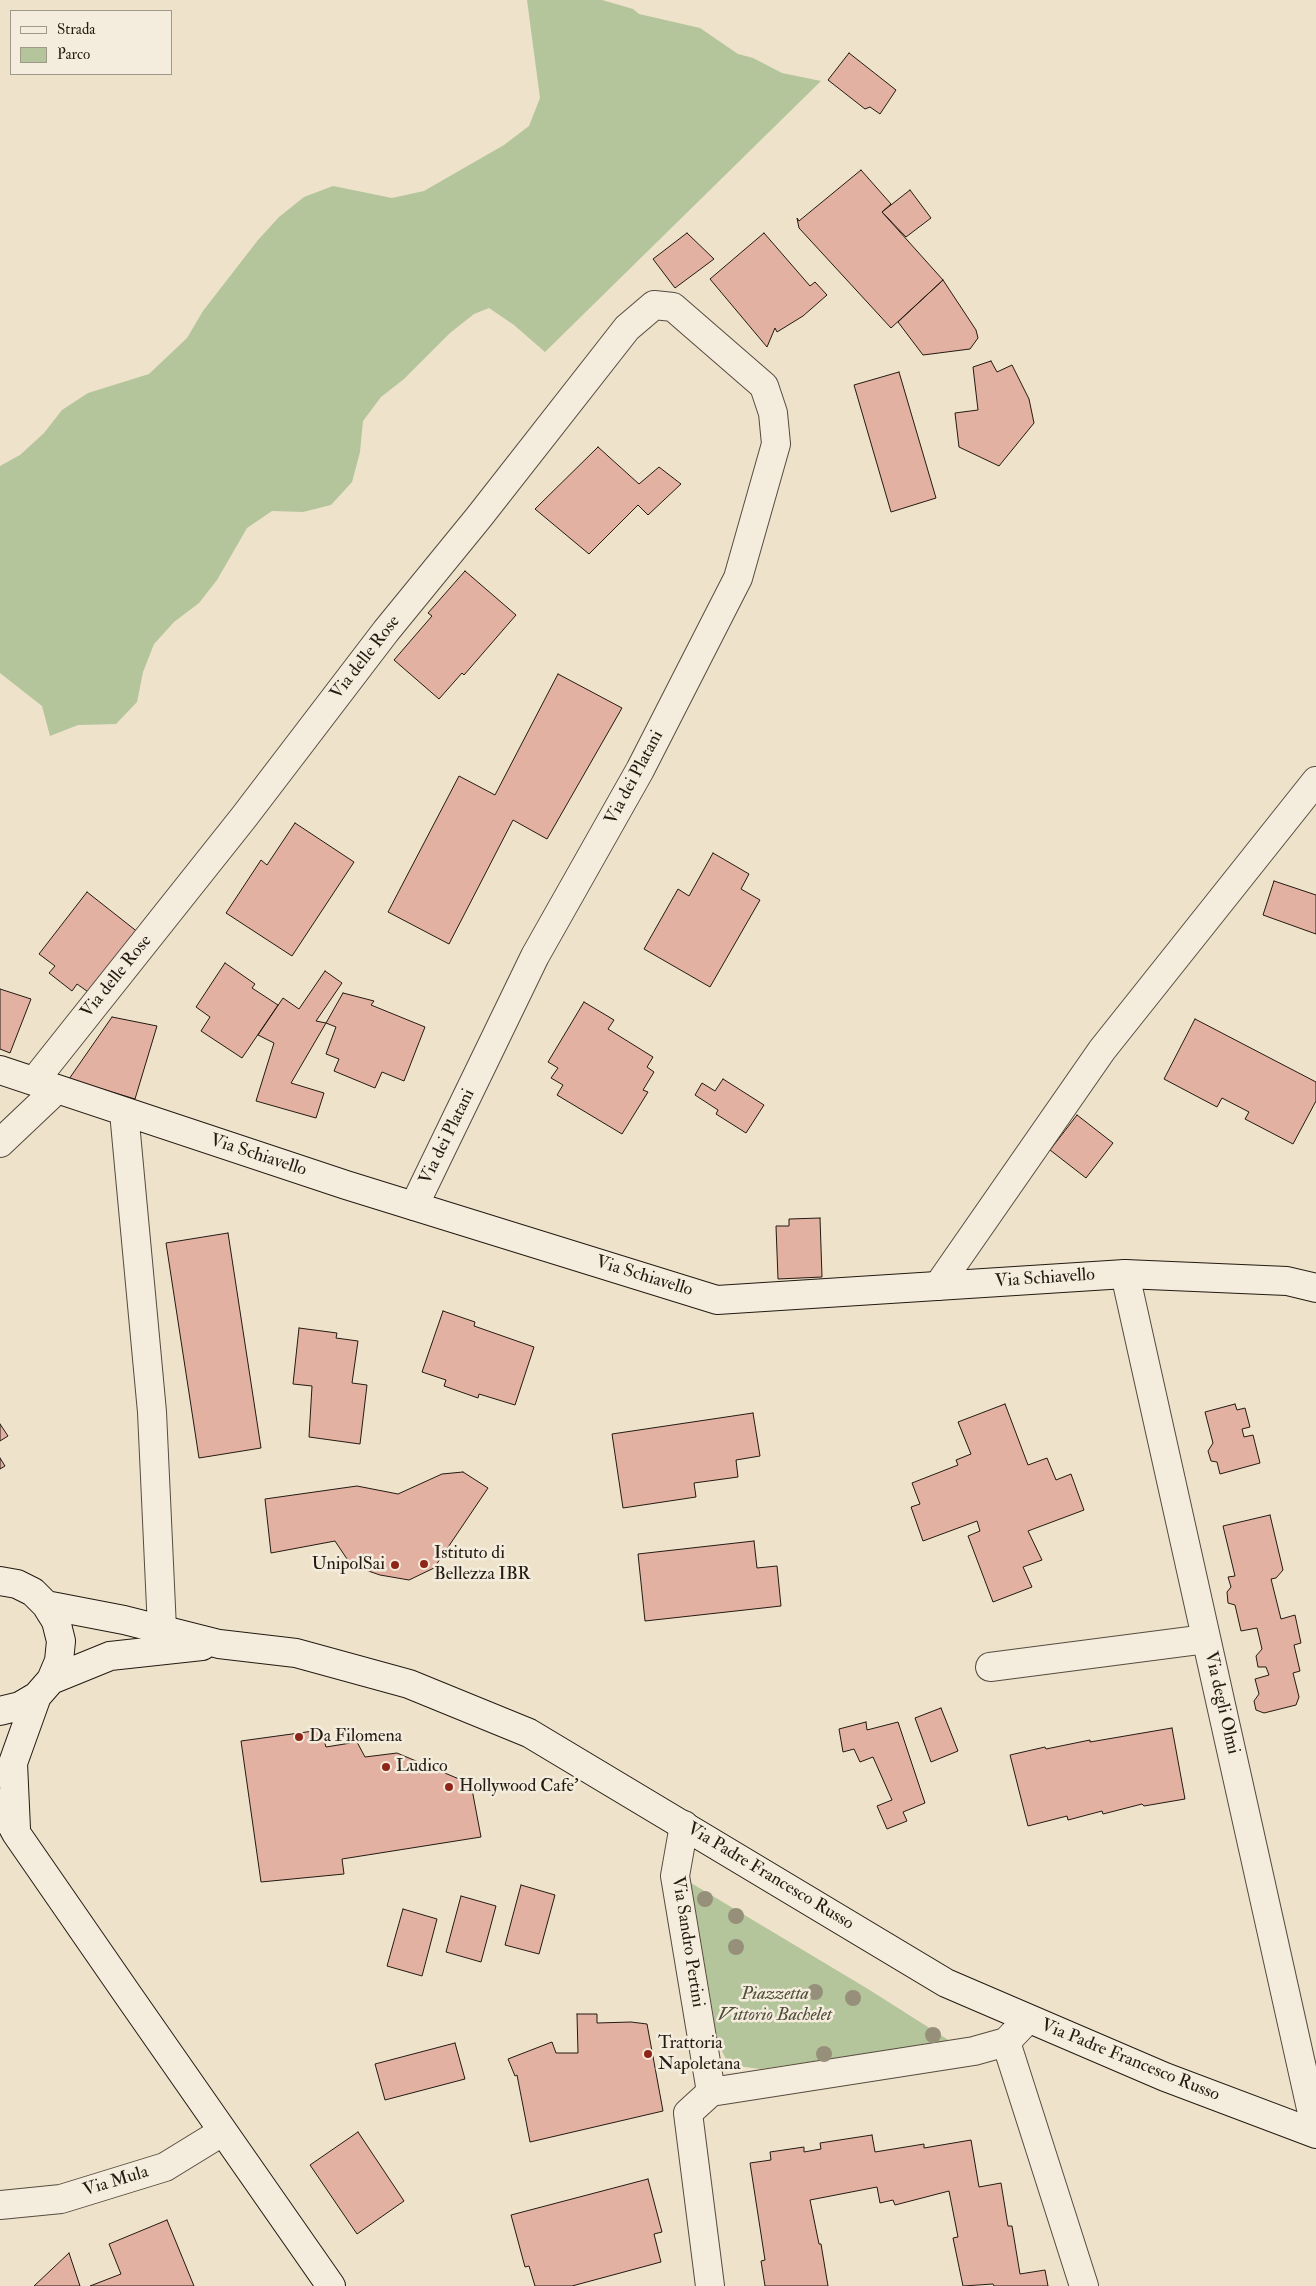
<!DOCTYPE html>
<style>
body{margin:0}
#map{position:relative;width:1316px;height:2286px;overflow:hidden;background:#eee2ca;font-family:"IM FELL Double Pica",serif}
canvas{display:block}
.legend{position:absolute;left:10px;top:10px;width:162px;height:65px;box-sizing:border-box;background:#f4ecdd;border:1px solid #a0988b;margin:0;padding:6px 9px;list-style:none;font-size:15px;color:#231a11}
.legend li{display:flex;align-items:center;gap:10px;height:25px}
.legend b{width:25px;border:1px solid #a0988b}
</style>
<div id="map">
<canvas width="1316" height="2286"></canvas>
<ul class="legend">
<li><b style="height:6px;background:#f4ecdd"></b>Strada</li>
<li><b style="height:14px;background:#b4c49b"></b>Parco</li>
</ul>
</div>
<script>
const ctx = document.querySelector('canvas').getContext('2d');
ctx.lineJoin = 'round';
function paint(path, color) {
  ctx.fillStyle = color;
  ctx.fill(path, 'evenodd');
}
function shape(rows) {
  const path = new Path2D();
  for (const r of rows) {
    path.moveTo(r[0], r[1]);
    for (let i = 2; i < r.length; i += 2) path.lineTo(r[i], r[i + 1]);
  }
  return path;
}
function strokePath(path, color, width, dash) {
  ctx.strokeStyle = color;
  ctx.lineWidth = width;
  ctx.lineCap = dash ? 'butt' : 'round';
  ctx.setLineDash(dash || []);
  ctx.stroke(path);
}
function drawText(font, color, halo, rows, align = 'center') {
  ctx.font = font + ' "IM FELL Double Pica",serif';
  ctx.lineWidth = 5;
  ctx.setLineDash([]);
  ctx.textBaseline = 'middle';
  ctx.strokeStyle = halo;
  ctx.fillStyle = color;
  for (const [text, x, y, turn = 0] of rows) {
    ctx.save();
    ctx.translate(x, y);
    ctx.rotate((+turn || 0) * Math.PI / 180);
    ctx.textAlign = isNaN(turn) ? turn : align;
    if (halo) ctx.strokeText(text, 0, 0);
    ctx.fillText(text, 0, 0);
    ctx.restore();
  }
}
paint(shape([
 [527,0,602,0,633,9,639,14,700,28,738,54,753,58,782,73,821,81,545,352,514,325,489,308,474,314,450,333,404,379,381,397,363,421,360,452,352,482,331,505,303,512,272,511,247,528,217,580,199,603,174,622,154,644,143,672,137,702,116,724,78,725,50,736,42,706,0,673,0,466,20,455,44,433,62,410,88,393,149,374,187,338,203,311,258,240,279,217,304,197,333,186,392,198,424,191,504,145,529,126,540,98],
 [691,1883,868,1989,950,2041,761,2069,729,2065,718,2043]
]), '#b4c49b');
const building = shape([
 [849,53,896,90,880,114,870,107,865,109,828,80,849,53],
 [861,170,891,204,882,212,943,280,891,328,799,228,797,218,799,221,861,170],
 [910,190,931,218,906,237,882,212,910,190],
 [687,233,714,259,675,288,653,259,687,233],
 [764,233,810,286,815,282,827,295,803,316,777,332,775,328,767,347,710,279,764,233],
 [943,280,976,330,978,338,970,349,923,355,898,322,943,280],
 [991,361,997,372,1012,365,1029,399,1034,423,999,466,959,447,955,413,978,410,973,367,991,361],
 [899,372,936,498,891,512,854,385,899,372],
 [598,447,639,484,659,467,681,484,648,515,638,505,589,554,535,509,598,447],
 [465,571,516,615,464,675,462,673,439,699,394,660,432,616,428,613,465,571],
 [558,674,622,708,547,839,513,820,449,944,388,912,459,776,495,795,558,674],
 [295,823,354,862,292,956,226,913,261,860,267,865,295,823],
 [713,853,749,874,741,889,760,900,710,987,644,949,678,889,689,896,713,853],
 [1274,881,1316,895,1316,934,1263,915,1274,881],
 [87,892,139,933,91,994,77,984,72,991,49,973,55,966,39,954,87,892],
 [225,963,255,984,252,988,278,1005,242,1058,201,1031,210,1017,196,1007,225,963],
 [325,971,342,983,316,1021,326,1023,291,1083,324,1093,316,1118,256,1101,274,1043,258,1035,283,998,299,1009,325,971],
 [0,989,31,999,10,1053,0,1049,0,989],
 [343,993,374,1001,371,1005,425,1027,404,1081,382,1072,375,1088,334,1071,339,1059,326,1054,336,1027,326,1023,343,993],
 [584,1002,614,1020,608,1029,653,1057,647,1067,654,1072,643,1090,648,1092,622,1134,557,1095,563,1085,551,1078,558,1068,548,1062,584,1002],
 [112,1017,157,1026,135,1099,69,1079,112,1017],
 [1195,1019,1316,1082,1316,1101,1293,1144,1245,1119,1249,1112,1222,1098,1217,1107,1164,1079,1195,1019],
 [723,1079,764,1105,746,1133,716,1114,718,1110,695,1095,702,1083,715,1091,723,1079],
 [1077,1115,1113,1143,1086,1178,1050,1150,1077,1115],
 [820,1218,822,1277,778,1279,776,1226,789,1226,789,1219,820,1218],
 [228,1233,261,1448,199,1458,166,1243,228,1233],
 [443,1311,475,1322,474,1326,534,1347,515,1405,479,1394,478,1398,444,1386,446,1380,422,1372,443,1311],
 [299,1328,337,1333,336,1338,358,1341,352,1383,367,1385,360,1444,309,1437,312,1386,293,1384,299,1328],
 [1005,1404,1028,1465,1047,1458,1056,1480,1071,1474,1084,1510,1028,1531,1042,1560,1023,1567,1032,1587,993,1602,968,1536,980,1531,977,1521,923,1541,911,1507,920,1504,912,1483,958,1465,956,1460,971,1454,958,1422,1005,1404],
 [1235,1404,1237,1410,1245,1408,1250,1427,1242,1429,1244,1437,1253,1435,1260,1463,1220,1474,1217,1462,1211,1461,1208,1451,1213,1443,1205,1412,1235,1404],
 [753,1413,760,1456,736,1460,738,1477,694,1483,696,1497,623,1508,612,1434,753,1413],
 [0,1424,8,1436,0,1441,0,1424],
 [0,1458,5,1466,0,1469,0,1458],
 [463,1472,488,1488,434,1568,409,1580,380,1575,351,1565,335,1541,271,1553,265,1499,357,1486,398,1494,442,1474,463,1472],
 [1270,1515,1283,1570,1276,1578,1271,1579,1281,1619,1295,1615,1301,1643,1294,1645,1300,1671,1293,1673,1299,1697,1296,1705,1264,1713,1256,1710,1254,1701,1259,1694,1255,1679,1269,1675,1266,1667,1258,1667,1256,1656,1262,1649,1257,1628,1241,1631,1235,1605,1228,1603,1227,1592,1231,1587,1228,1577,1235,1576,1223,1526,1270,1515],
 [754,1541,757,1568,777,1566,781,1606,645,1621,638,1554,754,1541],
 [941,1708,958,1751,931,1762,915,1718,941,1708],
 [866,1722,867,1730,898,1722,925,1803,903,1812,907,1821,887,1829,877,1806,892,1800,873,1757,860,1762,854,1749,843,1752,839,1729,866,1722],
 [1172,1728,1185,1799,1144,1806,1142,1804,1103,1814,1102,1811,1068,1820,1067,1816,1028,1826,1010,1755,1045,1747,1046,1749,1090,1740,1090,1742,1172,1728],
 [321,1730,326,1747,357,1742,365,1757,397,1753,471,1784,481,1837,342,1859,344,1874,261,1882,241,1741,321,1730],
 [521,1885,555,1895,539,1954,505,1945,521,1885],
 [461,1896,496,1906,481,1962,446,1952,461,1896],
 [403,1909,437,1919,422,1976,387,1966,403,1909],
 [577,2014,597,2014,597,2023,631,2022,647,2024,663,2111,530,2142,517,2075,515,2076,508,2059,552,2042,556,2053,578,2053,577,2014],
 [455,2043,465,2079,385,2100,375,2064,455,2043],
 [358,2132,404,2201,357,2234,310,2165,358,2132],
 [872,2135,875,2152,924,2144,924,2148,971,2140,979,2187,1001,2183,1008,2226,1012,2226,1020,2274,1045,2270,1048,2286,994,2286,993,2284,963,2286,953,2238,958,2237,949,2191,895,2205,893,2200,880,2203,877,2187,810,2200,819,2244,821,2244,828,2286,765,2286,761,2261,765,2260,750,2163,771,2160,770,2152,804,2147,804,2152,821,2149,820,2143,872,2135],
 [648,2179,662,2232,654,2234,661,2262,572,2286,535,2286,529,2266,525,2267,511,2215,648,2179],
 [167,2220,194,2286,90,2286,121,2274,109,2244,167,2220],
 [69,2253,80,2286,34,2286,69,2253]
]);
paint(building, '#e2b1a2');
strokePath(building, '#231a11', 1);
const street = shape([
 [35,1080,244,817,386,631,479,517,627,328,654,305,673,307,764,386,773,413,776,444,738,578,640,770,535,956,414,1206],
 [124,1112,152,1412,162,1629],
 [0,1143,56,1090],
 [1125,1274,1316,2131],
 [938,1286,1102,1050,1316,781],
 [990,1667,1206,1639],
 [684,1825,675,1876,711,2092],
 [1006,2042,1084,2286],
 [711,2092,974,2051,1006,2042,1028,2019],
 [0,2205,61,2199,165,2167,222,2132],
 [710,2286,688,2113,711,2092]
]);
const secondary = shape([
 [0,1070,346,1185,717,1300,1125,1274,1287,1281,1316,1288],
 [0,1581,17,1584,33,1592,46,1605,56,1621,61,1641,59,1661,51,1680,37,1696,20,1706,0,1711],
 [46,1605,124,1620,219,1644,296,1653,409,1684,529,1733,946,1983,1165,2077,1316,2134],
 [51,1680,110,1656,202,1646],
 [0,1803,16,1833,128,1995,331,2286],
 [16,1829,13,1763,37,1696]
]);
strokePath(street, '#564c3f', 30);
strokePath(secondary, '#231a11', 30);
strokePath(street, '#f4ecdd', 28);
strokePath(secondary, '#f4ecdd', 28);
ctx.fillStyle = '#96907b';
for (const [x, y] of [
 [705,1899],
 [736,1916],
 [736,1947],
 [815,1992],
 [853,1998],
 [933,2035],
 [824,2054]
]) {
  ctx.beginPath();
  ctx.arc(x, y, 8, 0, 2 * Math.PI);
  ctx.fill();
}
for (const [x, y, r, color] of [
 [424,1564,5,"#8f2418"],
 [395,1565,5,"#8f2418"],
 [299,1737,5,"#8f2418"],
 [386,1767,5,"#8f2418"],
 [449,1787,5,"#8f2418"],
 [648,2054,5,"#8f2418"]
]) {
  const dot = new Path2D();
  dot.arc(x, y, r, 0, 2 * Math.PI);
  ctx.fillStyle = color;
  ctx.fill(dot);
  strokePath(dot, '#f4ecdd', 2);
}
drawText('18px', '#231a11', '#f4ecdd', [
 ["Via delle Rose",366,658,-52],
 ["Via dei Platani",635,778,-62],
 ["Via delle Rose",117,977,-51],
 ["Via dei Platani",448,1137,-64],
 ["Via Schiavello",258,1156,18],
 ["Via Schiavello",644,1277,17],
 ["Via Schiavello",1045,1279,-4],
 ["Via degli Olmi",1221,1703,77],
 ["Via Padre Francesco Russo",770,1877,31],
 ["Via Sandro Pertini",687,1942,81],
 ["Via Padre Francesco Russo",1130,2061,22],
 ["Via Mula",116,2182,-17]
]);
drawText('18px', '#231a11', '#f4ecdd', [
 ["Istituto di",434,1554],
 ["Bellezza IBR",434,1575],
 ["UnipolSai",385,1565,"right"],
 ["Da Filomena",309,1737],
 ["Ludico",396,1767],
 ["Hollywood Cafe'",459,1787],
 ["Trattoria",658,2044],
 ["Napoletana",658,2065]
], 'left');
drawText('italic 18px', '#4e4d3a', '#f4ecdd', [
 ["Piazzetta",775,1995],
 ["Vittorio Bachelet",775,2016]
]);
</script>
